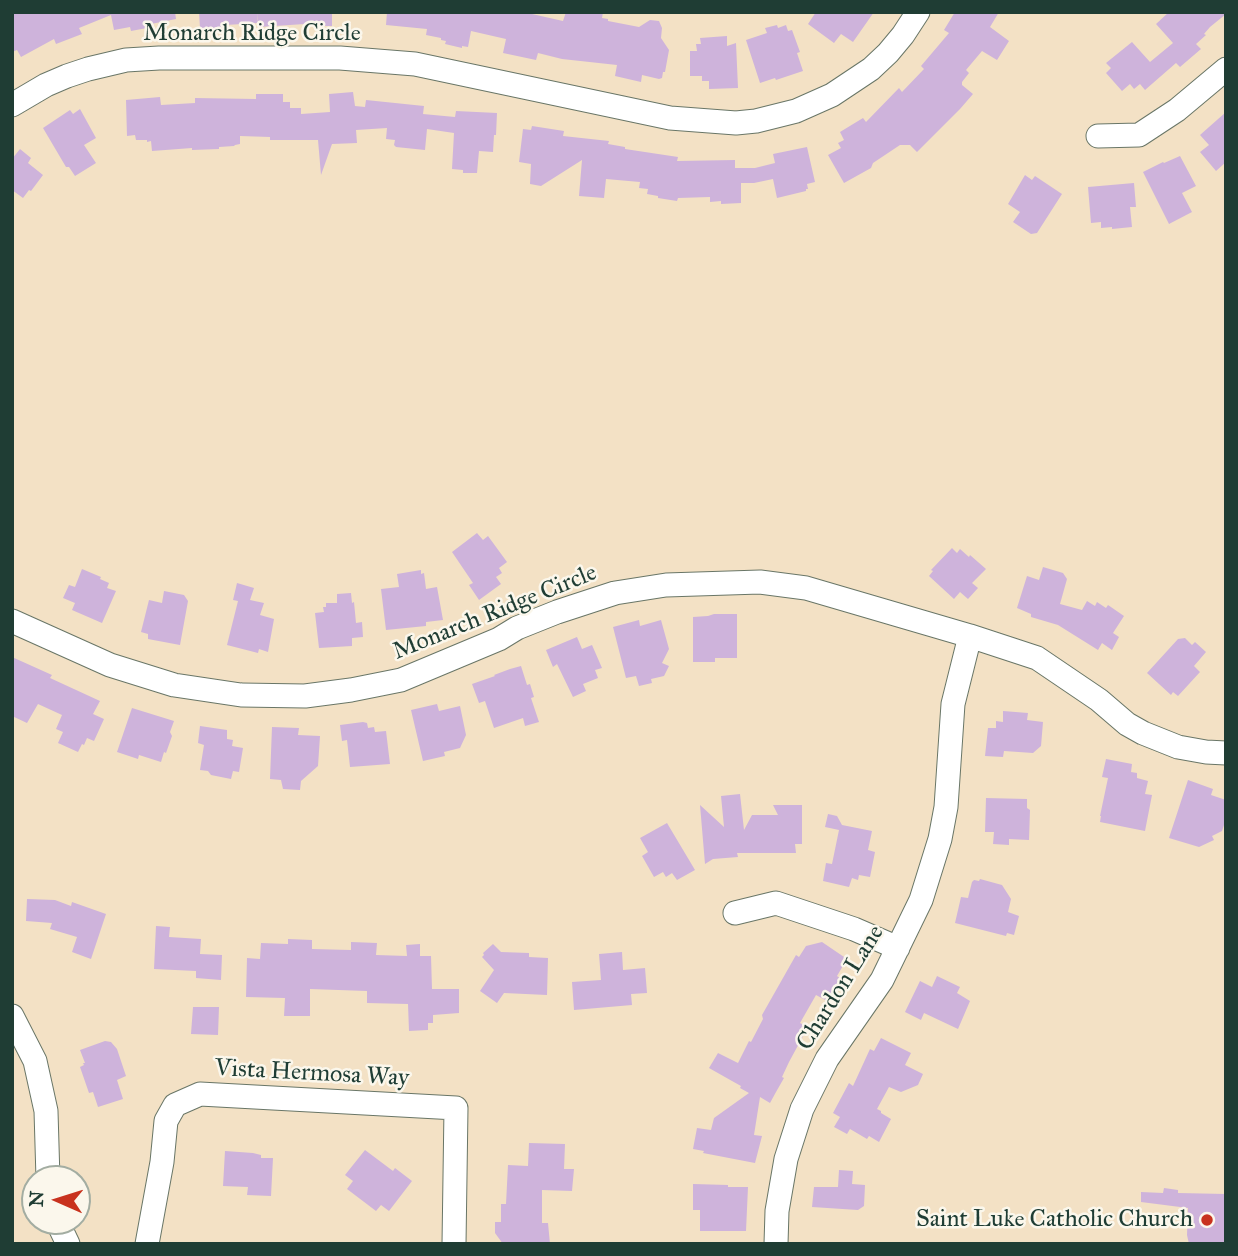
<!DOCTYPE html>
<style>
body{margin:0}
#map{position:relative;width:1238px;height:1256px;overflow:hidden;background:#f3e1c5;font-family:"IM FELL Great Primer",serif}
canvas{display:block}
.frame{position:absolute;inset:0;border:14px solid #1f3d34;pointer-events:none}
.north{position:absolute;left:21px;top:1165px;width:70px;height:70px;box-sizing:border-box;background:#fbf7ec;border:2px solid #a3ada2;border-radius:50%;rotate:273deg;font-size:19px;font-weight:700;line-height:28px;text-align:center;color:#1f3d34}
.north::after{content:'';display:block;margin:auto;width:24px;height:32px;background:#c8321e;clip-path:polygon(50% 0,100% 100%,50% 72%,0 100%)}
</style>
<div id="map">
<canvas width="1238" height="1256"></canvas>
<div class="frame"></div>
<div class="north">N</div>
</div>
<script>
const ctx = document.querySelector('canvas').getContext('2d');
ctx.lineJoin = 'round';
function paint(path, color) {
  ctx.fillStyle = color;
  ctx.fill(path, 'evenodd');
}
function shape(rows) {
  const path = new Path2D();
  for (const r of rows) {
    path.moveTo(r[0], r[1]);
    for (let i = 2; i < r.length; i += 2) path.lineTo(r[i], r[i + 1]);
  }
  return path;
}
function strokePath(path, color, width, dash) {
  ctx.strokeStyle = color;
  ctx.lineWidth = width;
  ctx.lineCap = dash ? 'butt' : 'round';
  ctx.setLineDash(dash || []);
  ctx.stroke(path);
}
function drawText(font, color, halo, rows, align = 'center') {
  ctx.font = font + ' "IM FELL Great Primer",serif';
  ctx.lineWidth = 5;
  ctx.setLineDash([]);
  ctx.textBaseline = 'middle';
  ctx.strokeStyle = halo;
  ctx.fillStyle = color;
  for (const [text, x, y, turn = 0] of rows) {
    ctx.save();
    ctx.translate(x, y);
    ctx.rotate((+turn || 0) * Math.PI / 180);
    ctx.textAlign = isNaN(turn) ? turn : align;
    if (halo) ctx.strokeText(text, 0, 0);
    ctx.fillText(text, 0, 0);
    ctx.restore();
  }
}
paint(shape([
 [12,12,175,12,176,19,146,25,147,28,131,31,130,27,114,30,111,15,79,28,82,34,56,44,54,39,21,57,17,50,12,52],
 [199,12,257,12,258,23,226,25,226,28,200,28],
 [257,12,332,12,332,26,305,26,305,24,259,27],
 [387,12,530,12,532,14,563,21,566,12,603,12,602,18,608,19,608,21,639,27,650,20,659,21,662,28,661,38,669,50,665,72,663,72,662,78,659,79,642,75,641,82,615,76,617,65,562,59,538,53,536,60,503,53,506,39,471,31,468,47,462,46,462,48,445,44,446,41,441,40,441,38,426,35,427,29,386,25],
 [816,12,874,12,853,42,841,34,834,43,808,24],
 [955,12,999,12,990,27,1009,41,997,60,982,51,966,70,969,73,962,82,962,85,973,94,960,109,917,152,910,145,900,145,873,163,871,168,844,183,828,155,841,148,838,143,844,140,840,132,863,118,866,122,899,88,902,92,924,69,921,66,949,33,944,30],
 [1169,12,1226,12,1226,14,1210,27,1204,34,1206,35,1196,44,1201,49,1180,67,1176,63,1145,90,1140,84,1134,89,1130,84,1122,91,1106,73,1111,68,1106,63,1132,42,1150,62,1173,43,1156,24],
 [777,25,778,28,786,25,788,31,792,30,800,52,797,53,803,71,776,80,775,78,760,83,746,40,767,33,765,28],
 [727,36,727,46,736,43,738,88,709,89,709,81,702,81,702,76,690,76,690,51,697,51,696,44,701,44,700,38],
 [353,92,355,106,365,107,366,100,424,106,423,114,455,117,456,111,497,113,496,135,494,135,493,152,479,151,477,173,463,173,463,170,452,169,454,133,427,129,425,150,396,147,394,145,395,140,386,139,387,128,356,130,357,143,332,144,321,175,318,140,270,140,270,137,240,136,240,144,235,145,234,146,219,147,219,149,192,150,192,148,152,151,151,141,147,142,147,140,136,140,135,135,127,136,126,100,160,97,161,105,195,103,195,98,256,99,256,94,283,94,283,102,290,102,290,108,301,108,301,114,330,112,329,94],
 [80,109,96,138,84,145,96,163,75,176,69,167,66,167,43,128,70,110,73,114],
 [1226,112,1226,162,1216,171,1200,152,1209,145,1200,135],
 [532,126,564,131,563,136,609,141,608,144,625,147,625,149,678,157,677,161,735,160,735,168,755,168,775,163,773,154,807,147,815,182,807,184,808,189,806,189,806,191,777,198,773,179,754,183,741,183,741,203,721,204,721,201,710,202,710,197,678,198,677,201,658,198,658,196,647,194,648,189,639,188,640,182,606,179,604,198,579,196,582,160,541,186,530,184,531,164,519,162,523,129,531,130],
 [20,149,31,158,28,163,43,175,31,191,29,190,23,198,12,190,12,159],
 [1180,156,1196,186,1182,193,1192,212,1169,224,1143,172,1163,162,1164,163],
 [1025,175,1032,180,1035,176,1062,194,1037,233,1031,234,1013,222,1020,212,1008,204],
 [1134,183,1136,207,1130,207,1132,227,1112,229,1112,227,1101,228,1101,222,1091,223,1088,187],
 [477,533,483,540,488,536,507,562,499,568,502,573,496,577,501,584,479,600,469,585,473,583,452,552],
 [952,548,957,553,960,549,969,557,970,555,986,569,972,583,978,588,968,599,960,592,954,599,929,576,933,571,931,570],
 [1043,567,1063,573,1067,579,1060,604,1082,610,1087,601,1095,606,1097,602,1106,608,1108,605,1124,616,1113,633,1119,637,1112,650,1102,643,1098,650,1058,625,1031,617,1031,614,1017,608,1027,576,1039,580],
 [82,569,101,577,100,579,109,583,107,588,116,591,102,623,72,610,75,603,63,598,69,585,75,587],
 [421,570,421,574,424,573,426,589,437,587,443,620,426,622,426,626,386,630,381,589,399,587,397,574],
 [237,583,254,588,250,600,264,603,260,615,274,619,268,652,259,649,258,653,227,645,238,601,233,600],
 [164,591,184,595,188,601,180,645,148,639,148,634,141,632,149,600,162,603],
 [351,593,352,603,354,602,356,623,362,622,363,637,352,638,352,646,319,648,315,613,324,612,323,607,326,607,326,603,337,603,337,594],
 [714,614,737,614,737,658,715,658,715,662,693,662,693,617,708,616],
 [639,620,640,626,661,620,669,649,662,663,669,666,664,676,651,679,652,683,639,686,636,676,626,678,613,627],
 [577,637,582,649,592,645,602,668,595,670,598,678,583,684,586,691,573,697,557,664,553,667,546,650],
 [1185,638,1192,645,1195,642,1206,652,1194,666,1200,672,1178,696,1173,692,1171,695,1147,673,1178,639],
 [12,657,52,675,50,678,100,701,93,714,104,719,94,741,87,738,84,745,82,744,78,752,58,743,63,732,56,729,62,715,38,704,27,723,12,716],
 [521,666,527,685,530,684,534,697,531,698,539,722,525,726,523,718,494,728,485,701,479,703,472,684,495,676,494,675,510,669],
 [437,704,439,711,460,706,466,735,460,748,444,752,445,756,423,761,411,710],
 [132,708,174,721,170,732,172,736,166,753,164,752,161,762,139,755,138,759,117,752],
 [1003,711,1028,713,1027,720,1043,722,1041,746,1033,753,1004,751,1003,757,985,756,988,728,996,728,996,721,1003,722],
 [363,722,367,723,368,728,374,727,375,732,386,731,390,764,350,767,347,740,342,741,340,725],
 [200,726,227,730,227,739,233,740,232,746,243,748,239,772,233,771,231,779,211,775,208,771,200,770,204,745,198,743],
 [272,727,299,728,298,735,320,736,318,766,301,781,300,790,283,789,281,780,270,779],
 [1106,759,1132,764,1131,772,1137,773,1137,778,1148,781,1145,794,1152,795,1145,831,1100,822,1101,816,1100,816,1108,778,1102,777],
 [1188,780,1213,789,1211,795,1226,800,1226,819,1222,831,1212,836,1214,840,1199,847,1169,838],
 [740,794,744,830,752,815,778,815,773,805,802,805,802,844,795,844,796,853,737,853,738,857,713,859,705,864,700,805,724,827,721,796],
 [986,798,1027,799,1027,808,1030,810,1029,840,1009,839,1009,845,993,844,994,832,985,832],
 [828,814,837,816,842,825,872,831,868,850,875,852,870,877,859,875,858,880,852,878,849,887,823,881,826,863,832,864,839,830,825,827],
 [667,823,695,870,677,880,672,873,666,877,663,872,654,877,642,856,648,852,640,838],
 [980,879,1002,885,1011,899,1008,912,1019,916,1014,935,1007,933,1006,936,955,923,961,897,968,898,972,882,974,880,979,881],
 [27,899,55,900,71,906,72,902,106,914,91,959,72,952,77,937,50,929,52,923,26,921],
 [156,926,170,927,169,937,201,939,200,954,222,955,221,980,196,978,196,971,154,969],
 [288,939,312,940,312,949,351,950,351,942,377,943,376,955,407,956,406,945,420,944,420,956,431,956,432,989,459,989,459,1013,433,1015,433,1023,428,1023,428,1030,409,1031,408,1004,367,1003,367,991,310,989,310,1016,284,1016,285,998,246,997,247,958,260,959,261,943,288,944],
 [822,942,847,959,837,976,842,980,829,1002,816,995,800,1023,808,1027,789,1062,782,1077,784,1078,776,1092,770,1103,760,1097,754,1135,762,1136,755,1163,703,1153,704,1151,693,1149,697,1128,711,1130,714,1118,749,1093,740,1088,741,1086,732,1081,709,1068,718,1053,738,1063,749,1041,751,1042,763,1019,762,1015,796,955,799,957,806,946],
 [493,944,501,952,529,953,529,957,548,958,547,995,504,993,497,1003,480,991,494,970,482,957,484,955,483,953],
 [622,952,623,970,645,968,647,993,631,994,632,1005,574,1010,572,982,601,980,599,954],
 [937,976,960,987,957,993,970,1001,958,1029,924,1013,921,1020,905,1012,920,981,932,987],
 [193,1007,219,1007,218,1035,191,1034],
 [881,1038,911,1053,905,1065,923,1074,918,1085,901,1092,889,1087,877,1109,881,1111,881,1113,891,1119,879,1142,869,1136,867,1139,850,1129,847,1134,834,1127,840,1117,833,1113,849,1083,853,1086,870,1049,874,1051],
 [105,1041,111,1042,117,1049,126,1076,117,1080,123,1099,98,1107,93,1092,89,1093,80,1067,84,1065,83,1063,85,1063,80,1050],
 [529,1143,565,1144,564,1169,574,1169,572,1191,542,1190,542,1223,548,1223,550,1244,503,1244,495,1233,495,1222,501,1222,501,1204,506,1204,508,1165,528,1166],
 [365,1150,393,1171,395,1168,412,1181,389,1211,381,1205,376,1211,347,1189,353,1181,345,1175],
 [225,1151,253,1153,261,1155,261,1158,273,1158,271,1196,247,1195,248,1187,223,1186],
 [839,1170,853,1171,852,1184,865,1185,864,1206,858,1210,812,1207,814,1187,838,1187],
 [693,1184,728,1185,728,1187,748,1187,746,1231,700,1231,700,1210,693,1210],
 [1164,1188,1178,1190,1178,1193,1226,1194,1226,1244,1189,1244,1187,1235,1188,1208,1141,1202,1141,1192,1163,1193]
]), '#ceb3db');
const minor = shape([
 [12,105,46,85,67,76,88,69,126,60,159,58,340,58,415,64,670,118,736,123,756,121,796,111,832,95,871,69,888,53,903,35,918,12],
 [1098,136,1139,135,1177,110,1226,69],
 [12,621,110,665,174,685,241,695,305,696,351,690,401,680,499,639,517,628,557,612,615,593,666,585,760,582,806,588,970,636,1037,658,1099,700,1127,724,1143,733,1178,747,1206,752,1226,753],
 [735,913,776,903,854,929,898,948],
 [12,1016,35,1061,46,1111,48,1179],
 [57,1221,68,1244],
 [147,1244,162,1162,166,1121,175,1105,200,1094,456,1108,454,1244],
 [776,1244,777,1211,786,1159,802,1109,827,1059,882,980,921,900,940,839,946,807,953,704,970,636]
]);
strokePath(minor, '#697667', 25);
strokePath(minor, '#fff', 23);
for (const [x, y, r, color] of [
 [1207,1220,7,"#c8321e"]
]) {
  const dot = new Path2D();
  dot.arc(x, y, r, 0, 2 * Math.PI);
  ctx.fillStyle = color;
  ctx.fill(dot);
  strokePath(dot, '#fbf7ec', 2.5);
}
drawText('24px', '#1f3d34', '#fbf7ec', [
 ["Monarch Ridge Circle",252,34],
 ["Monarch Ridge Circle",495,613,-22],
 ["Chardon Lane",841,988,-58],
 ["Vista Hermosa Way",312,1074,3]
]);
drawText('24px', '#1f3d34', '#fbf7ec', [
 ["Saint Luke Catholic Church",1193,1220]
], 'right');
</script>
